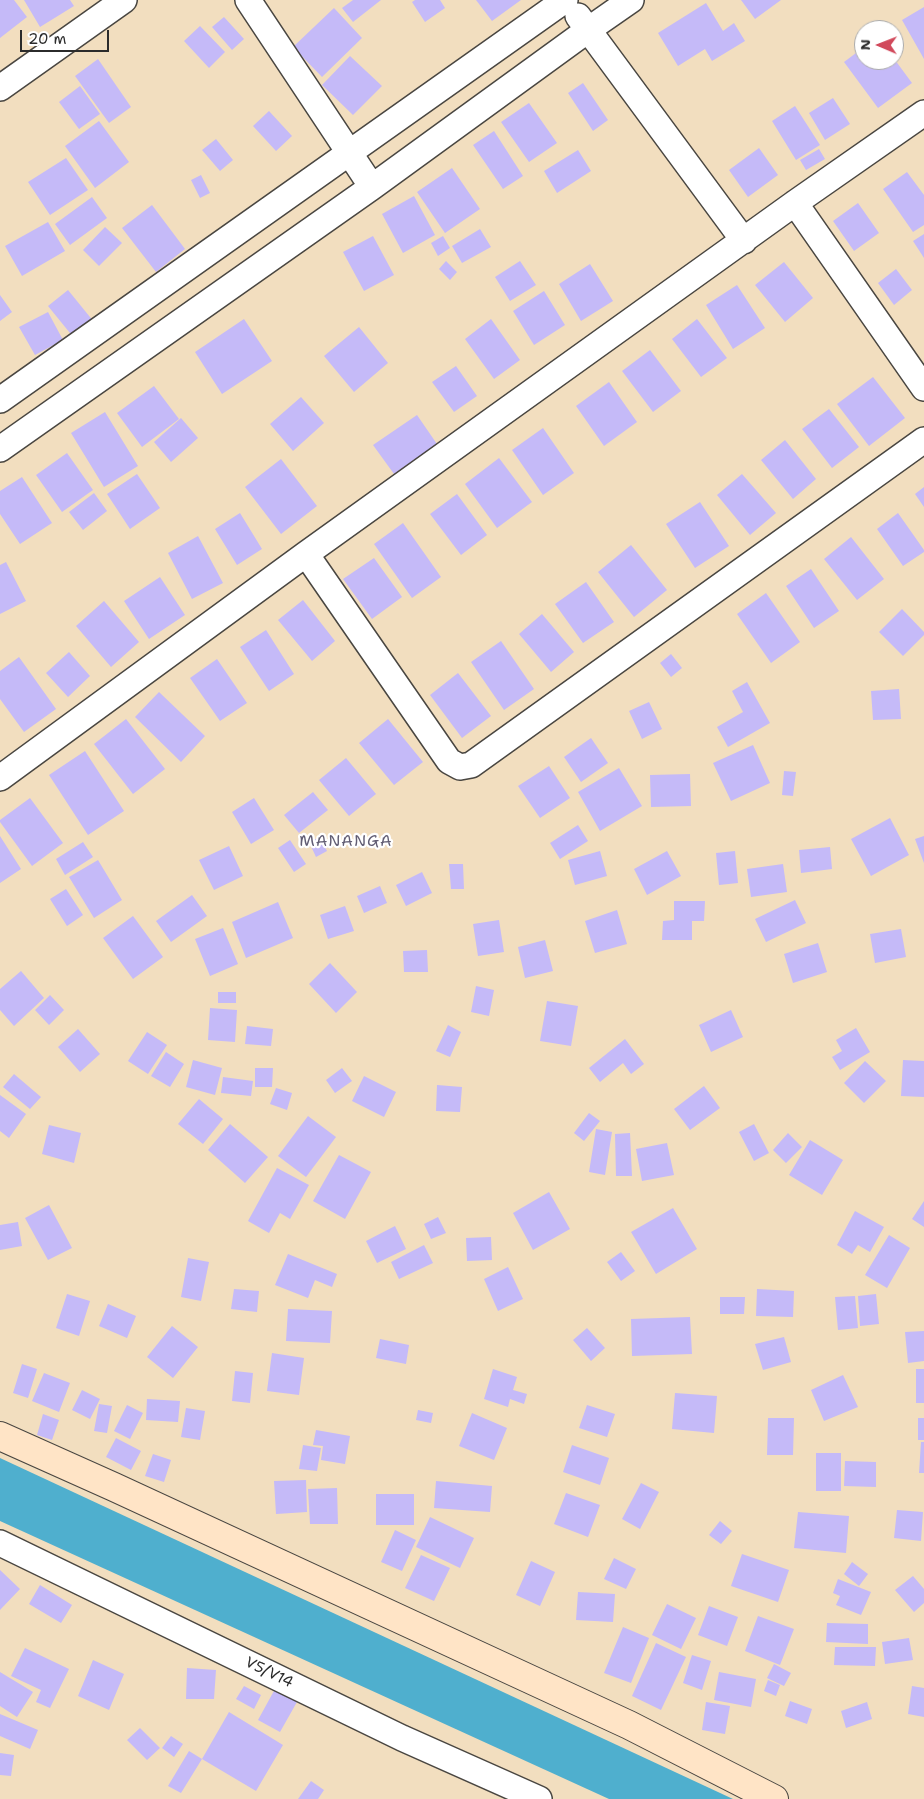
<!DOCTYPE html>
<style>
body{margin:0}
#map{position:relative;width:924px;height:1799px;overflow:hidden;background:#f2debf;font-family:"Shantell Sans",sans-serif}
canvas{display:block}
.north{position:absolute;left:854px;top:20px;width:50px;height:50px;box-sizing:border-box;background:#fff;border:1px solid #aaa;border-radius:50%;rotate:271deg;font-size:14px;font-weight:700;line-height:20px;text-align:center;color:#2b2b2b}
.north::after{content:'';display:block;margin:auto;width:18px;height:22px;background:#d1495b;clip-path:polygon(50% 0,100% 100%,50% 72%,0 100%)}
.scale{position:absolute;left:20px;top:30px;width:89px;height:22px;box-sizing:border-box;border:2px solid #2b2b2b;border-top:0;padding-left:6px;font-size:15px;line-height:18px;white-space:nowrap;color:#2b2b2b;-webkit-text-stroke:4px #fff;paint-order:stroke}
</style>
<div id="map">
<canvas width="924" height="1799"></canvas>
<div class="north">N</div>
<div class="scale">20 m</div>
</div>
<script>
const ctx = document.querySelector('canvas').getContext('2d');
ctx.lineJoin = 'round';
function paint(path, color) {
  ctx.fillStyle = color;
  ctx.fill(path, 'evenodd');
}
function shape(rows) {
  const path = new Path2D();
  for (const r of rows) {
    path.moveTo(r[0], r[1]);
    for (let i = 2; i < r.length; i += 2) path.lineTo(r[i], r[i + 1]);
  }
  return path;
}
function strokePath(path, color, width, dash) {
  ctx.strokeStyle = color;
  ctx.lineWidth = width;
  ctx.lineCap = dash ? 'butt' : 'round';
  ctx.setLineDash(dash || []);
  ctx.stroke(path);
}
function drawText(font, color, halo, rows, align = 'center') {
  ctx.font = font + ' "Shantell Sans",sans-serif';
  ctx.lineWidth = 4.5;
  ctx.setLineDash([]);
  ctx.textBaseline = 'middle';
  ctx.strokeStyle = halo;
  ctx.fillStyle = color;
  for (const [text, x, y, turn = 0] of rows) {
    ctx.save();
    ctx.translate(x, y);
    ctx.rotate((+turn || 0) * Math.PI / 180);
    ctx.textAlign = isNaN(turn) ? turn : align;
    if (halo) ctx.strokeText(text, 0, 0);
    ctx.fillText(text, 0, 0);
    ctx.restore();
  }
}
paint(shape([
 [0,1458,733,1799,609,1799,0,1521]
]), '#4fafce');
paint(shape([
 [0,0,14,0,27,17,0,38],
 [24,0,70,0,74,6,40,27],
 [353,0,381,0,353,22,342,8],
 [415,0,440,0,445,8,425,22,412,2],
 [476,0,521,0,492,21],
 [741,0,781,0,755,19],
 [706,3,723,31,734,23,745,41,712,61,705,49,678,66,658,33],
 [924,7,924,59,902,20],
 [334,8,362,38,322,77,293,47],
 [224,17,244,39,232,50,212,27],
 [200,26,225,52,209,68,184,41],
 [864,47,864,60,895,60,912,83,878,108,844,62],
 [350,56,382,86,353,115,322,85],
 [98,59,131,107,109,123,75,76],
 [583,83,608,120,593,131,568,93],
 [80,86,100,114,79,129,59,102],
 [833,98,850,124,825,140,809,113],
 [529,103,557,143,529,162,501,122],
 [795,106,820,145,796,160,772,121],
 [269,111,292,136,276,151,253,126],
 [99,121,129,162,95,188,65,146],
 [494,131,523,176,503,189,473,145],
 [216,139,233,160,220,171,202,150],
 [759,148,778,175,748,197,729,170],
 [819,149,825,159,806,170,800,160],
 [578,150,591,171,557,193,544,171],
 [66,158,88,190,50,215,28,182],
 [452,168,480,209,445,233,417,192],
 [907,172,924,195,924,225,913,232,883,189],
 [201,175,210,193,200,198,191,180],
 [414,196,435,235,403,253,382,214],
 [92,197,107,218,70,245,55,224],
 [858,203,879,233,854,251,833,221],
 [152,205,185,249,156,272,122,228],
 [48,222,65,251,22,276,5,246],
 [105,227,122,243,99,266,83,250],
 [480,229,491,247,462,263,452,246],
 [924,234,924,258,913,241],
 [373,236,394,275,364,291,343,252],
 [443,236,450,248,438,256,431,243],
 [446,261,457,272,450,280,439,269],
 [520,261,536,285,510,301,495,277],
 [784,262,813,298,785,322,755,285],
 [590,264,613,301,581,321,559,284],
 [896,269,912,290,894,305,878,283],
 [737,285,765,328,733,349,706,305],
 [68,290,94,322,74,338,48,306],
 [544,291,565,325,534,345,513,311],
 [0,295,12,312,0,321],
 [48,312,63,340,35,355,19,327],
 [244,319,272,361,222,394,195,352],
 [491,319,520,360,494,379,465,339],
 [697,319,727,358,701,377,672,339],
 [359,327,388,363,354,392,324,356],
 [650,350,681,391,653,412,622,371],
 [456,366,477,396,454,412,432,382],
 [873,377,905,418,869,446,837,404],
 [609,382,637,422,604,446,576,406],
 [154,386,179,419,142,447,117,413],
 [301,397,324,423,293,451,270,424],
 [829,409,859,447,832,468,802,429],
 [105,412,138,466,104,487,71,433],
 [417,415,437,444,394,474,373,445],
 [181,418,198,438,171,462,154,442],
 [543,428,574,473,543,495,512,450],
 [785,440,816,479,793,499,761,460],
 [67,453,93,490,62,512,36,475],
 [499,458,532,502,497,528,465,484],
 [281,459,317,506,281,534,245,487],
 [137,474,160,508,130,529,107,494],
 [742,474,776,513,750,535,717,495],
 [22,477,52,523,20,544,0,514,0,491],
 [924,487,924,507,915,494],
 [94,493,107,511,83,530,69,512],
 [457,494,487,535,461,555,430,514],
 [700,502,729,546,695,568,666,524],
 [240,513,262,549,237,565,215,529],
 [898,513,924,550,924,552,903,566,877,529],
 [403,523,441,577,412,598,374,544],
 [198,536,223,583,192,599,168,553],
 [851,537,884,579,857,600,824,559],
 [631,545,667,590,634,617,598,572],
 [374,558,402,597,372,619,343,579],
 [6,562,26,601,0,614,0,565],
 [811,569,839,611,814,628,786,586],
 [160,577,185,615,149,639,124,601],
 [586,582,614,622,583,643,555,604],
 [766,593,800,642,771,663,737,614],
 [303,600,335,641,312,661,278,620],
 [104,601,139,642,111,667,76,626],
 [902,609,924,632,924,635,903,656,879,632],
 [542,614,574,652,551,672,519,634],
 [266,630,294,674,269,691,240,647],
 [501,641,534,689,504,710,471,662],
 [69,652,90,676,68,697,46,673],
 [671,654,682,668,671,677,660,663],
 [19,657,56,709,24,732,0,699,0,671],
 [217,659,247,703,220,721,190,678],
 [458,673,491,716,462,738,430,695],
 [747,682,770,723,728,747,717,727,743,712,732,691],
 [899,689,901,719,873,720,871,691],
 [159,692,205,736,181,762,135,717],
 [649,702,662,729,642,739,629,711],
 [126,719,165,769,133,794,94,744],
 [388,719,423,762,394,785,359,743],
 [591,738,608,763,581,782,564,757],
 [753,745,770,783,731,801,713,763],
 [85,751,124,811,88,835,49,775],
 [346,758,376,794,349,816,319,780],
 [549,766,570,798,540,818,518,786],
 [619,768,642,806,600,831,578,792],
 [784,771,796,772,793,796,782,795],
 [690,774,691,806,651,807,650,775],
 [313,792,328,810,299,833,284,815],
 [30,798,63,843,32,866,0,822,0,820],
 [254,798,274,830,251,844,232,812],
 [890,818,909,855,871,876,851,839],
 [578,825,588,841,560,859,550,843],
 [0,836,21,869,0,883],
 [924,836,924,863,915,839],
 [320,837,327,851,316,857,309,842],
 [290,840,306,864,294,872,278,848],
 [83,842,93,857,65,875,56,859],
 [229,846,243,876,214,890,199,860],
 [830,847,832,869,801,873,799,850],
 [600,851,607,876,575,885,568,860],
 [667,851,681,876,647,895,634,869],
 [735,851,738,883,719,885,716,853],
 [98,860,122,900,94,918,69,877],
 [449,864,463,864,464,889,451,889],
 [783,864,787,892,751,897,747,869],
 [422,872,432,893,406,906,396,885],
 [380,886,387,903,364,913,357,896],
 [66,889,83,915,67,926,50,899],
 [192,895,207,916,171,942,156,921],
 [795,900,806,923,766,942,755,919],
 [674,901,705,901,704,921,692,921,692,940,662,940,663,921,674,920],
 [278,902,293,938,246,958,232,922],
 [345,906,354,931,328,939,320,915],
 [617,910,627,944,595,953,585,921],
 [133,916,163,957,133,979,103,938],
 [499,920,504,952,478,956,473,924],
 [223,928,238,964,210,976,195,939],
 [901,929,906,957,875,963,870,934],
 [545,940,553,971,525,978,518,947],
 [818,943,827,972,793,983,784,954],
 [427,950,428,972,404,972,403,951],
 [330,963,357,992,336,1013,309,984],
 [21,971,44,998,14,1026,0,1010,0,989],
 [476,986,494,990,489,1016,471,1012],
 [218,992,236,992,236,1003,218,1003],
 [50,995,64,1010,49,1025,35,1010],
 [547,1001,578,1006,571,1046,540,1041],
 [210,1008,237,1010,235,1042,208,1040],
 [731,1010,743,1037,711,1052,699,1025],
 [448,1025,461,1032,450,1057,436,1051],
 [247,1026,273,1029,271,1046,245,1044],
 [856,1028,870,1052,840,1070,832,1057,842,1051,836,1040],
 [78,1029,100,1054,80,1072,58,1047],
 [147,1032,167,1045,148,1074,128,1061],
 [625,1039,644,1064,631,1074,623,1063,600,1082,589,1068],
 [166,1052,184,1064,170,1087,151,1076],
 [193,1060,222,1068,215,1095,186,1087],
 [903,1060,924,1061,924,1097,901,1096],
 [865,1061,886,1081,864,1103,844,1083],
 [255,1068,273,1068,272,1087,255,1087],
 [342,1068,352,1081,335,1093,326,1080],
 [14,1074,41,1097,30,1109,3,1087],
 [364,1076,396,1092,384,1117,352,1101],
 [223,1077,253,1081,251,1096,221,1093],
 [437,1085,462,1087,460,1112,436,1111],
 [704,1086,720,1108,690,1130,674,1109],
 [276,1088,292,1093,287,1110,270,1104],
 [0,1095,26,1114,9,1138,0,1131],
 [199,1099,223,1119,203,1144,178,1124],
 [589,1113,600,1121,584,1141,574,1133],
 [308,1116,336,1137,306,1177,278,1156],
 [230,1124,268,1157,245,1183,208,1150],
 [754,1124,769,1153,754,1161,739,1132],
 [49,1125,81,1133,74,1163,42,1154],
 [596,1129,612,1132,605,1175,589,1172],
 [630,1133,632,1176,616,1176,615,1134],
 [788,1133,802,1147,786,1163,773,1150],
 [810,1140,843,1160,822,1195,789,1175],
 [667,1143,674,1175,642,1181,636,1149],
 [339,1155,371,1172,345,1219,313,1201],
 [277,1168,309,1185,290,1219,280,1213,269,1233,248,1221],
 [549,1192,570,1229,533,1250,513,1213],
 [924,1201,924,1227,912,1219],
 [49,1205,72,1248,48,1260,25,1218],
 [673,1208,697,1249,656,1274,631,1232],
 [855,1211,884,1227,870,1252,858,1245,852,1254,837,1245],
 [438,1217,446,1233,431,1239,424,1224],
 [18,1222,22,1246,0,1250,0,1225],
 [395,1226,406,1249,377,1263,366,1241],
 [889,1235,910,1248,887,1288,865,1275],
 [491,1237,492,1260,467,1261,466,1238],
 [424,1245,433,1263,399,1279,391,1262],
 [621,1252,635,1271,621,1281,607,1262],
 [288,1254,337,1274,332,1287,315,1280,308,1298,275,1285],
 [188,1258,209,1262,201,1301,181,1297],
 [508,1267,523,1299,498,1311,484,1279],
 [234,1289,259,1291,257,1312,231,1309],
 [757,1289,794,1291,793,1317,756,1316],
 [67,1294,90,1301,79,1336,56,1328],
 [876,1294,879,1324,860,1326,858,1296],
 [855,1296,858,1328,838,1330,835,1297],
 [720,1297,745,1297,744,1314,720,1314],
 [108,1304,136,1316,127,1338,99,1326],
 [288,1309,332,1311,330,1343,286,1341],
 [690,1317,692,1354,632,1356,631,1319],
 [172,1326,198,1347,173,1378,147,1357],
 [587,1328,605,1348,591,1361,573,1340],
 [924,1331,924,1361,908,1363,905,1332],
 [784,1337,791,1362,763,1370,755,1344],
 [380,1339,409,1345,406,1364,376,1358],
 [272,1353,304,1358,299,1395,267,1391],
 [22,1364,37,1369,28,1398,13,1393],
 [493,1369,517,1377,513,1390,527,1394,524,1404,510,1399,508,1407,484,1399],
 [916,1369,924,1369,924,1403,916,1403],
 [235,1371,253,1373,250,1403,232,1401],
 [44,1373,70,1383,59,1412,32,1401],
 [843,1375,858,1407,824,1421,811,1390],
 [82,1390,100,1399,90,1419,72,1410],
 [675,1393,717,1396,714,1433,672,1429],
 [147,1399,180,1401,178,1422,146,1420],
 [99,1404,112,1406,107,1433,94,1431],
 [127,1405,143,1413,130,1439,114,1431],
 [587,1405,615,1414,607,1437,579,1428],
 [186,1408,205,1411,200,1440,181,1437],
 [418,1410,433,1413,431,1423,416,1420],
 [472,1413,507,1428,494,1460,459,1446],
 [43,1414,59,1420,52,1440,37,1435],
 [768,1418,794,1418,793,1455,767,1455],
 [918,1418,924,1418,924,1440,918,1440],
 [316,1430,350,1436,345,1464,321,1460,323,1446,313,1445],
 [116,1438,141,1451,131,1470,106,1457],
 [921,1442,924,1442,924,1473,919,1473],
 [303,1445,321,1448,317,1471,299,1469],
 [572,1445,609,1458,600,1485,563,1472],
 [816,1453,841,1453,841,1491,816,1491],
 [153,1454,171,1460,164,1482,145,1476],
 [845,1461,876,1462,876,1487,844,1486],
 [306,1480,307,1512,276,1514,274,1481],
 [436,1481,492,1486,490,1512,434,1508],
 [641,1483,659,1492,640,1529,622,1519],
 [337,1488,338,1524,310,1524,308,1489],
 [566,1493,600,1505,588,1537,554,1524],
 [376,1494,414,1494,414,1525,376,1525],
 [897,1510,923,1512,921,1541,894,1538],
 [798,1512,849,1516,846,1553,794,1548],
 [430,1517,474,1538,460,1568,416,1547],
 [720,1521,732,1531,721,1544,709,1535],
 [395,1530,416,1540,402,1571,381,1562],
 [742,1554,789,1570,778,1602,731,1586],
 [421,1555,450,1568,434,1601,405,1588],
 [614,1558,636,1569,626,1589,604,1579],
 [531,1561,555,1572,540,1606,516,1595],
 [852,1562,868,1574,859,1586,844,1574],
 [0,1570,20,1589,0,1610],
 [913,1576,924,1589,924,1603,914,1612,895,1590],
 [838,1579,871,1592,861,1615,836,1605,840,1596,833,1593],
 [40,1585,72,1605,61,1623,29,1604],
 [578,1592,615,1594,613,1622,576,1620],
 [667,1604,696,1618,681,1649,652,1635],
 [709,1606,738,1617,727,1646,698,1635],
 [758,1616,794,1629,780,1665,745,1651],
 [827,1623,868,1624,868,1644,826,1642],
 [623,1627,649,1638,631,1683,604,1673],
 [909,1638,913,1660,885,1664,882,1642],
 [656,1643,686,1657,661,1710,632,1696],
 [835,1647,876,1647,875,1666,834,1665],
 [25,1648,69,1669,50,1708,36,1702,41,1690,11,1676],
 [692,1655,711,1661,702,1690,683,1683],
 [93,1660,124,1674,109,1710,78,1696],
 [774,1664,791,1673,784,1686,767,1678],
 [187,1668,216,1670,214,1699,186,1699],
 [0,1672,33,1692,17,1717,0,1706],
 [719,1672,756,1679,751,1707,714,1700],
 [768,1680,780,1685,776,1696,764,1691],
 [244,1686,261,1695,254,1709,236,1699],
 [912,1686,924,1688,924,1717,908,1714],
 [275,1689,297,1702,280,1732,258,1720],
 [790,1701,812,1709,807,1724,785,1716],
 [706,1702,730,1706,725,1734,702,1730],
 [867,1702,872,1719,846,1728,841,1711],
 [229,1712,283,1745,256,1791,202,1759],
 [0,1714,38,1730,30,1749,0,1736],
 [140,1728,160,1748,147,1760,127,1740],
 [171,1736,183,1744,174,1757,162,1748],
 [189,1751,202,1759,181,1793,168,1786],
 [0,1753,14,1755,11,1776,0,1775],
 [311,1781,324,1790,318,1799,298,1799]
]), '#c5baf8');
const street = shape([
 [248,0,372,187],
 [578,16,744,241],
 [0,88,124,0],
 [795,203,924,388],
 [0,400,565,0],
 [0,449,372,187,588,30,631,0],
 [306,554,449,761,460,767,471,765,924,440],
 [0,778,306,554,795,203,924,113],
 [0,1543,402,1738,539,1799]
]);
const secondary = shape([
 [0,1436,114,1487,629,1725,774,1799]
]);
strokePath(street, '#494641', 28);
strokePath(secondary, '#494641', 30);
strokePath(street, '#fff', 25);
strokePath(secondary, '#ffe4c6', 28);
drawText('15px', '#2b2b2b', '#fff', [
 ["V5/V14",269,1673,26]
]);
ctx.letterSpacing = '1px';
drawText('16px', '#615d73', '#fff', [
 ["MANANGA",346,842]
]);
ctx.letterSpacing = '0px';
</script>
